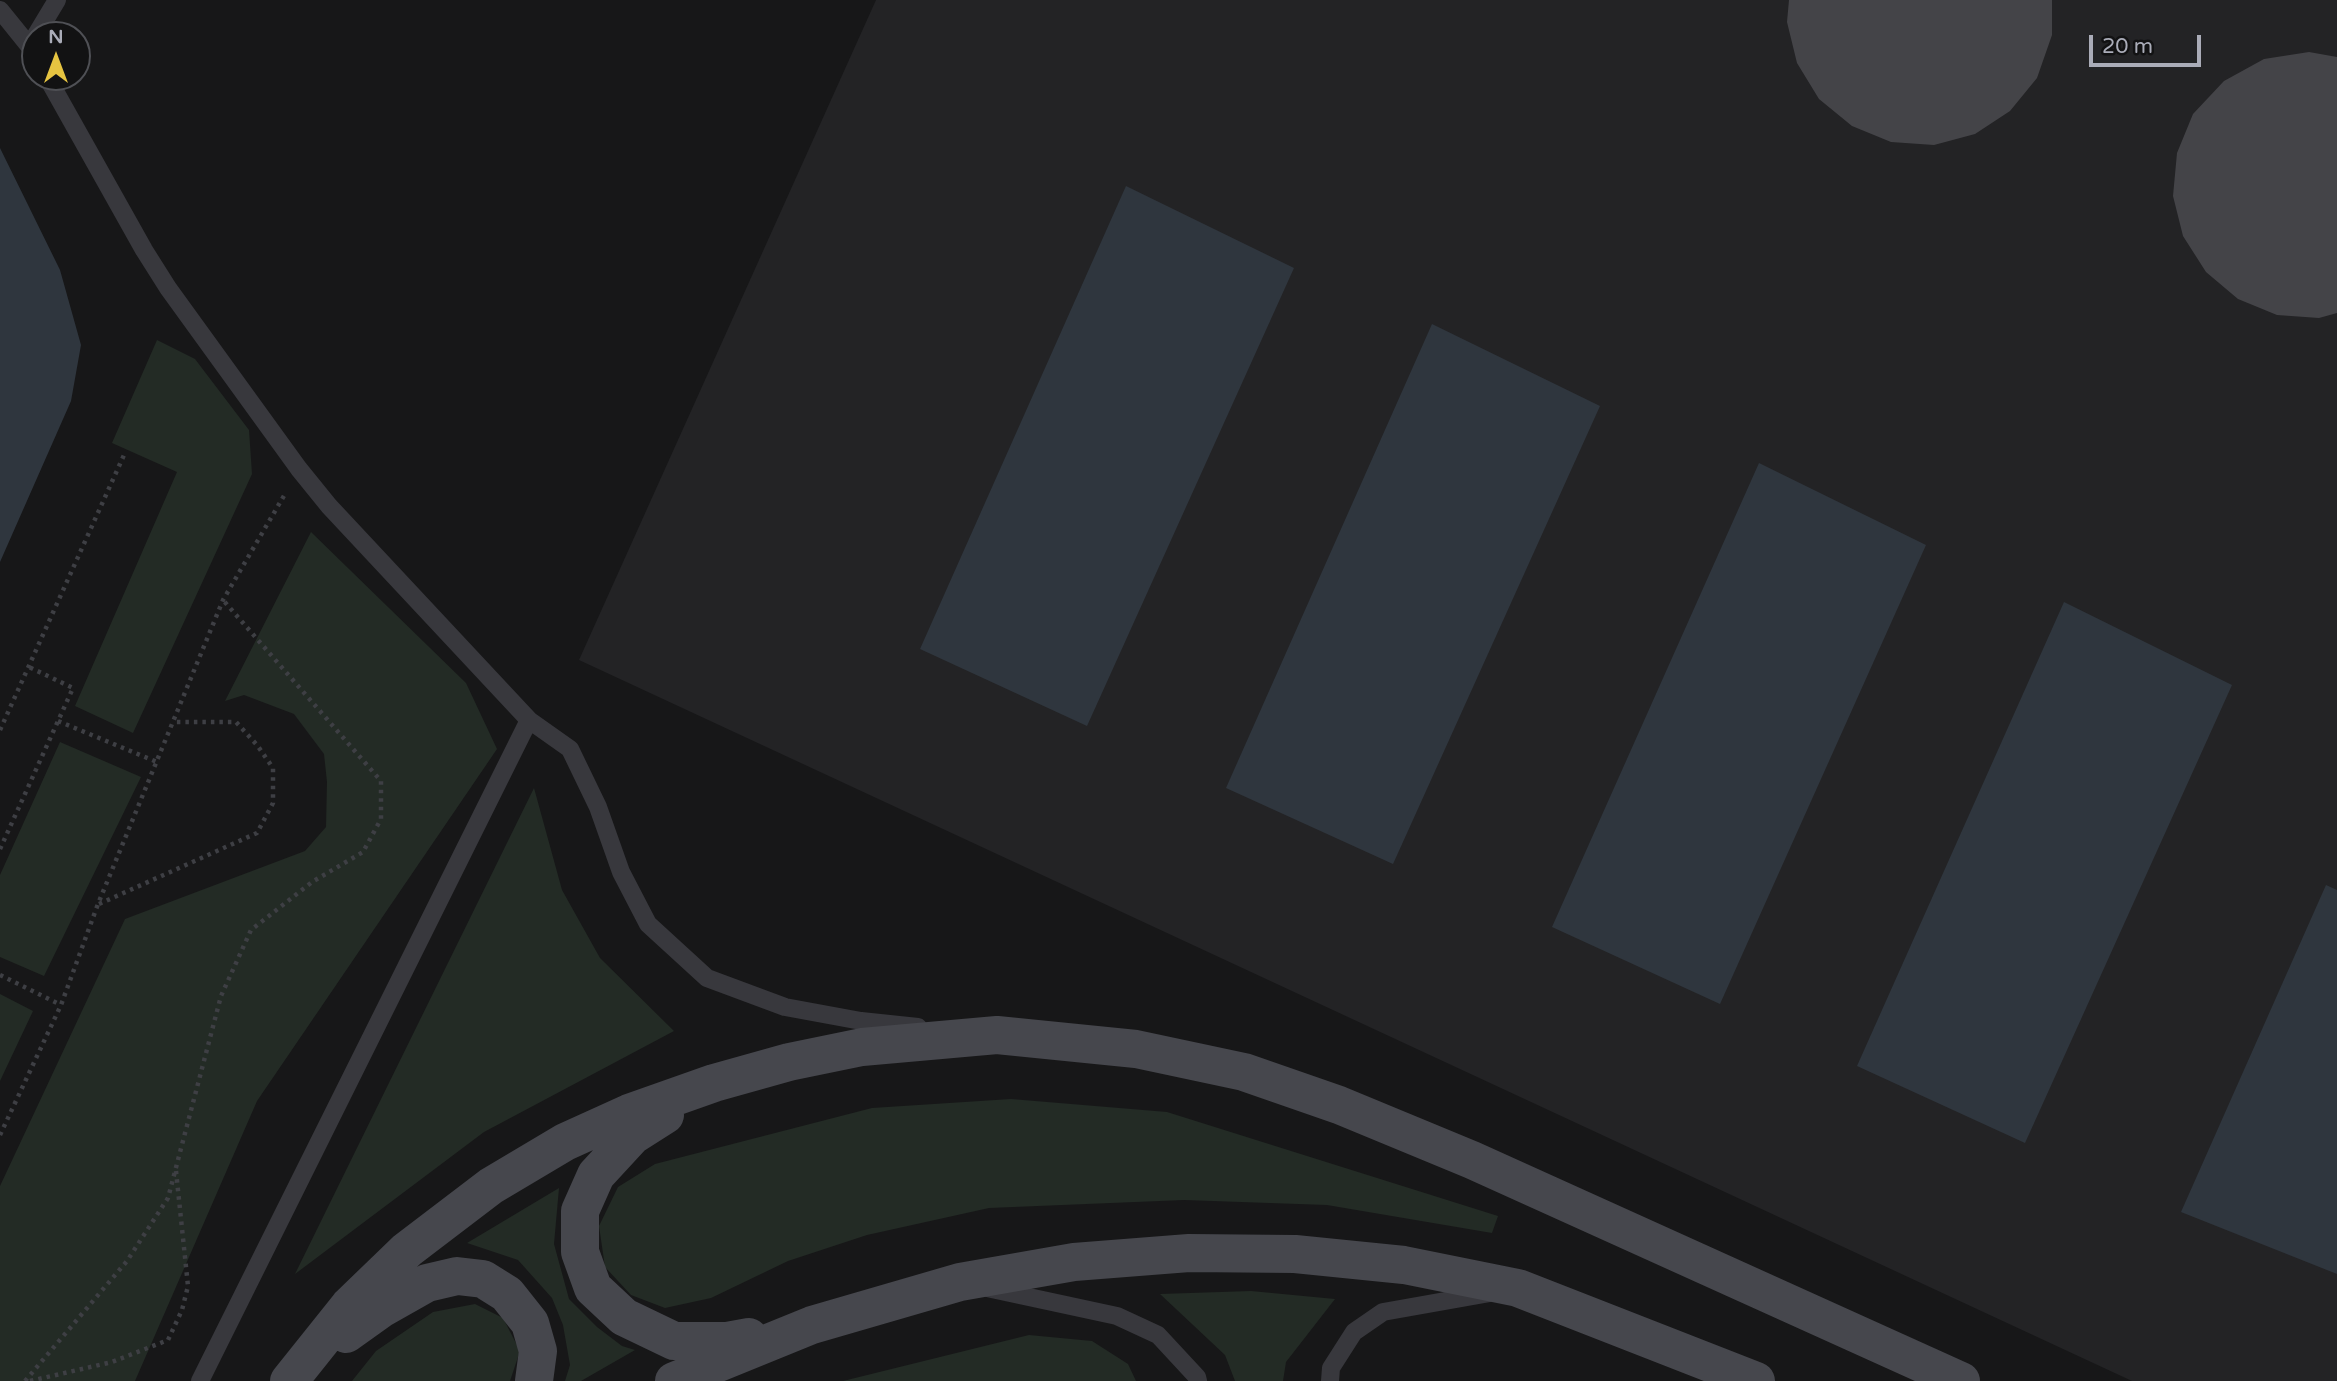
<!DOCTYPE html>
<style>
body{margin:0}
#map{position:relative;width:2337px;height:1381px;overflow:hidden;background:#171718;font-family:"Varela Round",sans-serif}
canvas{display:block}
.north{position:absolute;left:21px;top:21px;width:70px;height:70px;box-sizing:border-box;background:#121213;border:2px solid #4f5055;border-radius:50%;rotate:0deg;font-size:19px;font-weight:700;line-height:28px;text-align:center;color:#aaacb8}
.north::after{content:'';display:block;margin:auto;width:24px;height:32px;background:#e6c441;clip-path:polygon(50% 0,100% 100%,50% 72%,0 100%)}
.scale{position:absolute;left:2089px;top:35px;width:112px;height:32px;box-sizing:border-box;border:4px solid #aaacb8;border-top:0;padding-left:9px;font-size:21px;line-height:24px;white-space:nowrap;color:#aaacb8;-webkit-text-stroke:5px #121213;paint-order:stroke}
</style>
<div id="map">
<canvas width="2337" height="1381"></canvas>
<div class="north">N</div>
<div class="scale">20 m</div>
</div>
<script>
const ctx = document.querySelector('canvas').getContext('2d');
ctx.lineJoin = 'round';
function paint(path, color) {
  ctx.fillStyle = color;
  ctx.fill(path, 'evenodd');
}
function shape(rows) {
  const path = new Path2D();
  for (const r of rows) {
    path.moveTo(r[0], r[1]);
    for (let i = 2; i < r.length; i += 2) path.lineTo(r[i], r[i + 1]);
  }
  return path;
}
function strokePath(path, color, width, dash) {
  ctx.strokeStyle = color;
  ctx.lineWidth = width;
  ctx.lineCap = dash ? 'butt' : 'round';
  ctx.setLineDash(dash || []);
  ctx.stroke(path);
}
paint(shape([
 [876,0,2337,0,2337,1381,2132,1381,579,660]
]), '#232325');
paint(shape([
 [157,340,195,359,249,430,252,474,133,733,75,706,177,472,112,443],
 [311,532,466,683,497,749,257,1101,135,1381,0,1381,0,1186,125,919,305,851,326,827,327,782,324,754,294,714,244,695,225,701],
 [60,742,141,777,44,976,0,957,0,875],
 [534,788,562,890,600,958,674,1031,484,1132,295,1274],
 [0,994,33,1011,0,1081],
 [1011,1099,1167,1112,1498,1216,1492,1233,1327,1205,1184,1200,989,1208,867,1235,788,1261,711,1298,665,1308,631,1295,605,1267,599,1226,618,1187,655,1164,872,1108],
 [559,1188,554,1244,569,1299,597,1327,622,1346,635,1350,581,1381,565,1381,570,1365,563,1325,552,1298,518,1260,467,1243],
 [1251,1291,1335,1299,1286,1362,1283,1381,1235,1381,1225,1355,1160,1294],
 [475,1304,503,1318,520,1351,510,1381,352,1381,376,1351,433,1312],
 [1029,1335,1092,1341,1128,1364,1136,1381,843,1381]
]), '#232b25');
paint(shape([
 [0,148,60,270,81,345,71,401,0,562],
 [1126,186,1294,268,1087,726,920,649],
 [1432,324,1600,406,1393,864,1226,788],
 [1759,463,1926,545,1720,1004,1552,927],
 [2064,602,2232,685,2025,1143,1857,1066],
 [2326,885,2337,890,2337,1274,2181,1212]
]), '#2f363e');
paint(shape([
 [1789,0,2052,0,2052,35,2037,78,2010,111,1975,134,1934,145,1891,142,1852,126,1819,99,1797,63,1787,22],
 [2309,52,2337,57,2337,313,2319,318,2277,315,2238,299,2206,272,2183,236,2173,196,2177,153,2193,114,2224,81,2264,59]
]), '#444448');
strokePath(shape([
 [58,721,157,762],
 [0,730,124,455],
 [0,849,73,688,29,667],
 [99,904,257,833,273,803,273,768,257,745,236,722,173,722],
 [0,975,61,1005],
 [0,1135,61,1005,98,904,223,600,285,494],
 [25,1381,127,1261,168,1198,221,996,251,930,312,882,363,852,381,819,381,781,223,600],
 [30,1381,112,1362,168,1340,182,1310,188,1286,176,1171]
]), '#3e3f44', 4.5, [3.5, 5]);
strokePath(shape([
 [0,10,30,47],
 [36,35,57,0],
 [47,77,144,250,168,288,299,469,329,506,529,720,570,749,598,807,621,872,648,924,707,978,785,1007,861,1021,918,1027],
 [987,1288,1117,1316,1158,1335,1197,1377,1198,1381],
 [200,1381,529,720],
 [1330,1381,1331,1368,1354,1332,1383,1312,1490,1293]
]), '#38383d', 18);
strokePath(shape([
 [665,1115,632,1136,596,1175,580,1211,580,1252,593,1288,624,1317,674,1341,727,1341,749,1337],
 [346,1334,381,1309,427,1283,457,1276,483,1279,507,1294,530,1323,538,1351,534,1381],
 [289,1381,349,1306,407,1250,491,1186,565,1142,629,1113,714,1083,789,1062,862,1047,997,1035,1136,1049,1244,1072,1339,1105,1472,1160,1961,1381],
 [674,1381,812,1325,960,1282,1074,1262,1189,1253,1295,1254,1404,1265,1518,1288,1756,1381]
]), '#46474d', 38);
</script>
